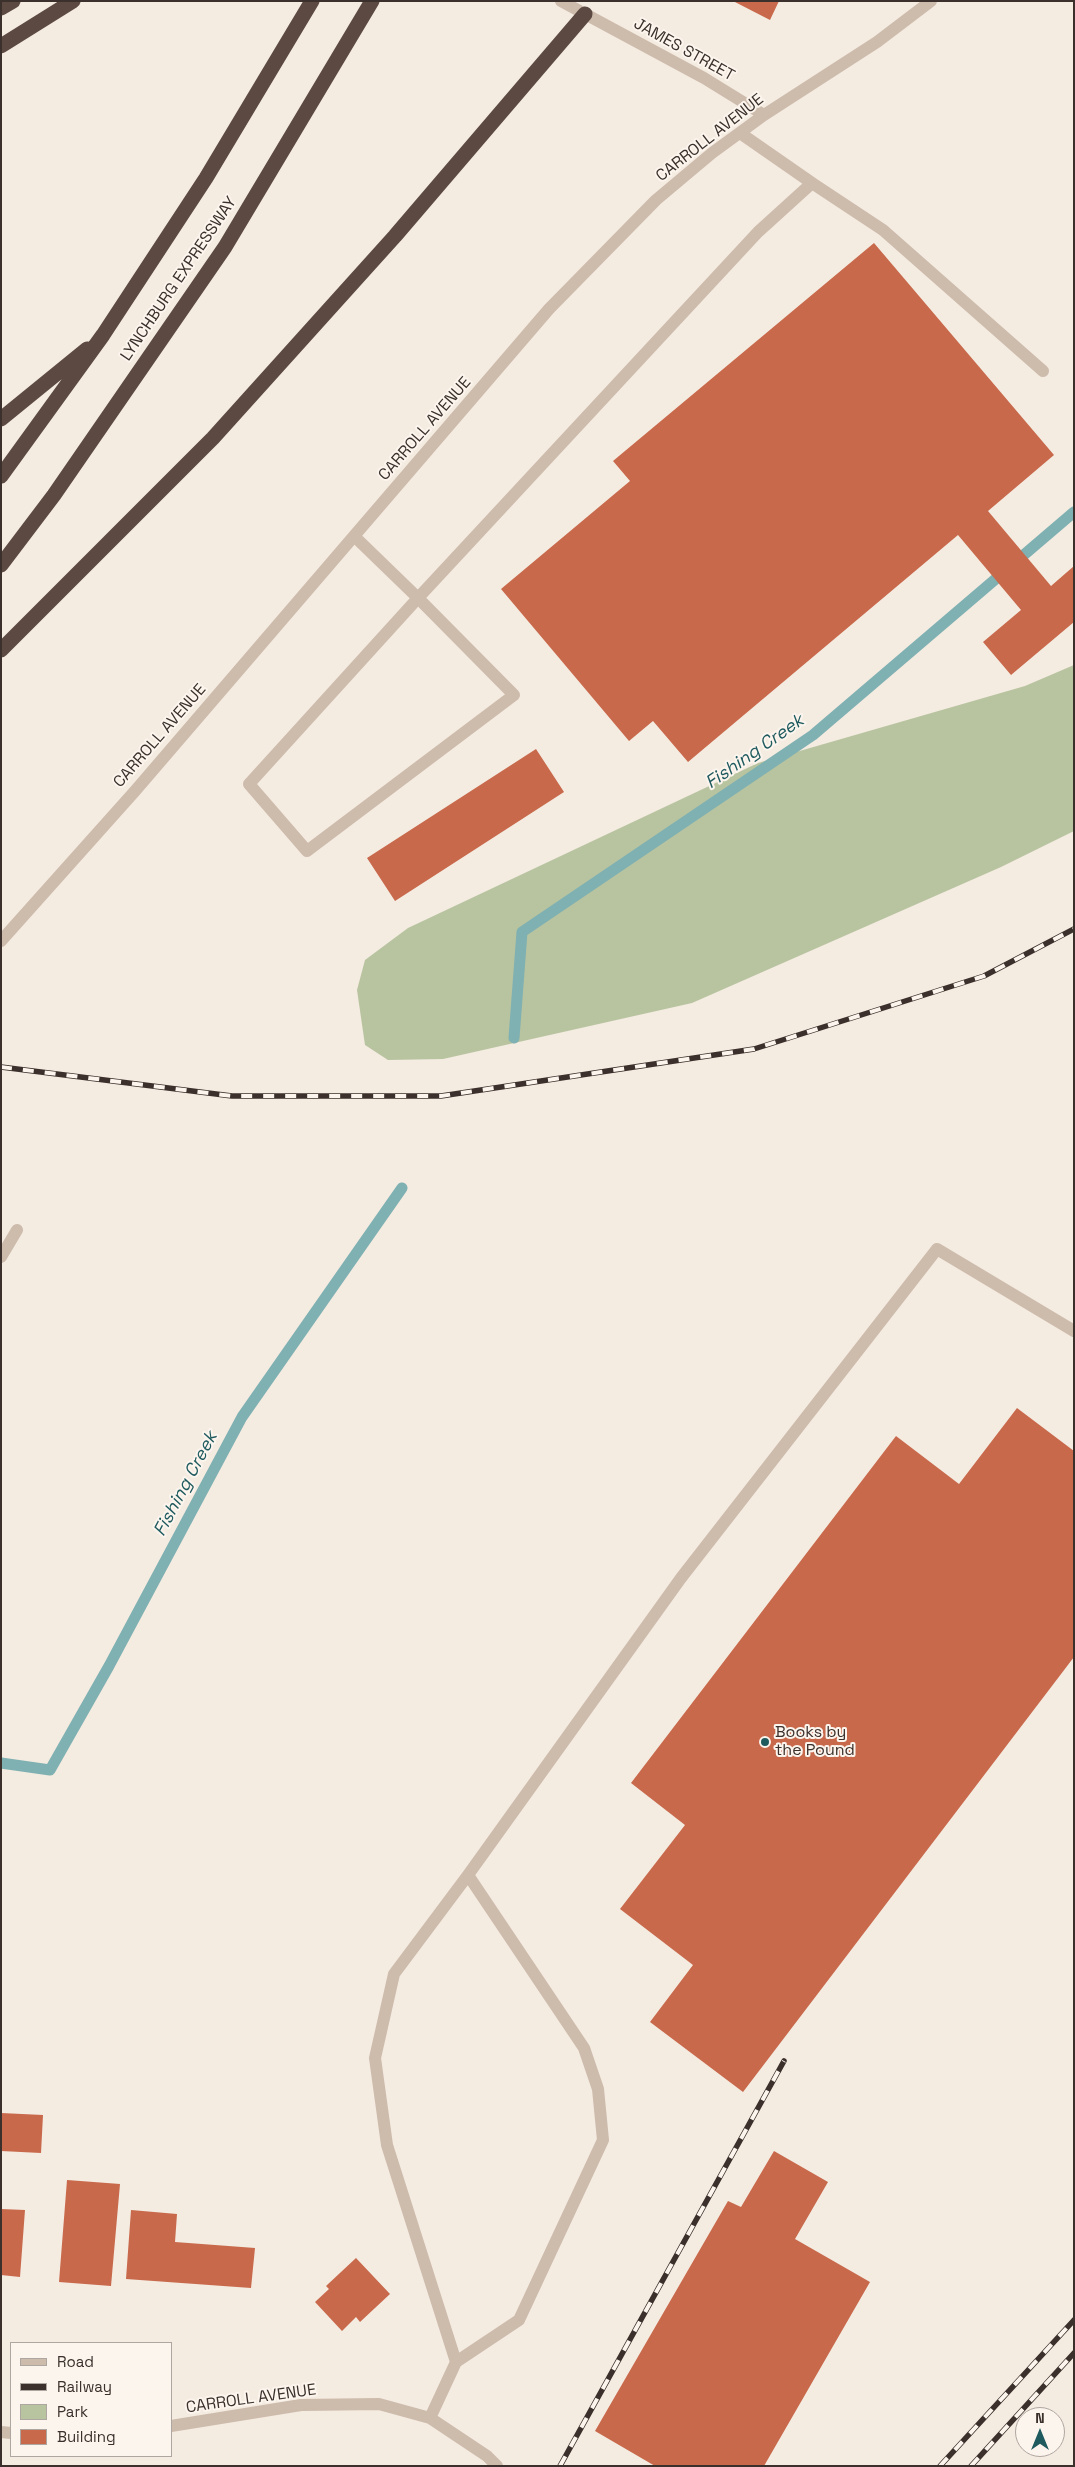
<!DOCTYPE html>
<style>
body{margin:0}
#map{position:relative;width:1075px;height:2467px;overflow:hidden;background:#f4ebe1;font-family:"Space Grotesk",sans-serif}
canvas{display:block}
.frame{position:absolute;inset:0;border:2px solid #3b302b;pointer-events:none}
.legend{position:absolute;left:10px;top:2342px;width:162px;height:115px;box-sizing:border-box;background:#fbf5ee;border:1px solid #aea6a0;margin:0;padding:6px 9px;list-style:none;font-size:15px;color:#3b302b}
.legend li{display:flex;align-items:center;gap:10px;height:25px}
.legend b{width:25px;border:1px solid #aea6a0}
.north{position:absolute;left:1015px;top:2407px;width:50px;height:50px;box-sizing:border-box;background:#fbf5ee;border:1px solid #aea6a0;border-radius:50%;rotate:0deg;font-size:14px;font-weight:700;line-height:20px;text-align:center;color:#3b302b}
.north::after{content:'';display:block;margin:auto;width:18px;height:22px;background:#1f5a5e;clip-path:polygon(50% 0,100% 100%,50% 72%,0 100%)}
</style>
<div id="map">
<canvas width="1075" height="2467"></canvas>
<div class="frame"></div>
<ul class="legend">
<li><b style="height:6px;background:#cdbbac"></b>Road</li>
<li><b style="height:6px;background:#3b302b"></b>Railway</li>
<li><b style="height:14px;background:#b8c4a0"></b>Park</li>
<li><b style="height:14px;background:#c8694b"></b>Building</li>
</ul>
<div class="north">N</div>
</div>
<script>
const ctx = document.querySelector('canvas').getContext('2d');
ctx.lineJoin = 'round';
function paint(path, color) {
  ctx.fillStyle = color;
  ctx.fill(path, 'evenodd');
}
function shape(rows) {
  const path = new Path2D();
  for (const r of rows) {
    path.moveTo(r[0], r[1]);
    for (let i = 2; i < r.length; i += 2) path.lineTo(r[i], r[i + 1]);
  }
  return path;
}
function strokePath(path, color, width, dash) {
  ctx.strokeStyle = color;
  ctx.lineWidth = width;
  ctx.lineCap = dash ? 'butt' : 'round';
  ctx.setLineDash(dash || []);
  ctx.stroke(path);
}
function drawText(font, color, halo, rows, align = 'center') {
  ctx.font = font + ' "Space Grotesk",sans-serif';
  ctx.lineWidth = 4;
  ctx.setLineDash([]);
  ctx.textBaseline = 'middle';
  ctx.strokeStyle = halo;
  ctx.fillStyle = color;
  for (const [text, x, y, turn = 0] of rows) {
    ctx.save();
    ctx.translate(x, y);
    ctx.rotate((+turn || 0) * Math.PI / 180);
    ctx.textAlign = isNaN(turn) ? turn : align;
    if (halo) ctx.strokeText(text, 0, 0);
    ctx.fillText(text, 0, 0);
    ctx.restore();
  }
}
paint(shape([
 [1074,665,1074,831,1001,867,692,1003,443,1059,388,1060,365,1045,357,990,365,960,408,928,758,763,1025,686]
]), '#b8c4a0');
strokePath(shape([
 [514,1038,522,932,813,735,1074,512],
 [1,1763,50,1770,109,1666,242,1417,402,1188]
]), '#7fb0b2', 11);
paint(shape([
 [733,1,779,1,770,20],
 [874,243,1054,455,988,511,1051,586,1074,566,1074,622,1011,675,983,642,1021,610,958,535,688,762,653,721,629,741,501,589,630,481,613,461],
 [536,749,564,792,395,901,367,858],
 [1017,1408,1074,1451,1074,1657,743,2092,650,2022,693,1965,620,1909,685,1825,631,1783,896,1436,959,1484],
 [1,2113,43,2115,41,2153,1,2151],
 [774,2151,828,2182,795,2239,870,2282,764,2466,655,2466,595,2431,728,2201,741,2207],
 [67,2180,120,2184,111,2286,59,2282],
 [1,2209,25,2210,20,2277,1,2275],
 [131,2210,177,2214,175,2242,255,2248,251,2288,126,2279],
 [356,2258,390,2294,360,2322,356,2317,342,2331,315,2302,329,2289,326,2286]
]), '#c8694b');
strokePath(shape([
 [561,1,704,78,764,115],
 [740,133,812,183],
 [354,536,418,598,514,695,307,851,249,784,418,598,758,232,812,183,883,230,1043,371],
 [1,941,135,791,549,309,656,200,712,153,764,115,877,42,931,1],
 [1,1257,17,1230],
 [456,2362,519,2320,603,2140,598,2089,584,2048,468,1875],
 [430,2418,456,2362,387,2145,375,2058,394,1974,468,1875,681,1578,937,1249,1074,1331],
 [171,2426,301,2405,379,2404,430,2418,487,2456,497,2466],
 [1,2432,11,2433]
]), '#cdbbac', 12);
strokePath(shape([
 [1,8,13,1],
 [1,46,73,1],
 [1,419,87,349],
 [1,476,103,335,206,178,312,1],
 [1,565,54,495,225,247,372,1],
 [1,650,213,438,395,236,585,14]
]), '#5c4a42', 15);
const rail = shape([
 [1,1067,232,1096,441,1096,754,1049,984,976,1074,929],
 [560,2466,784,2061],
 [940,2466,1074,2320],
 [971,2466,1074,2353]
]);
strokePath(rail, '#3b302b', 5.5);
strokePath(rail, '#fbf5ee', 4, [11]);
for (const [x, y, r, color] of [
 [765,1742,5,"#1f5a5e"]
]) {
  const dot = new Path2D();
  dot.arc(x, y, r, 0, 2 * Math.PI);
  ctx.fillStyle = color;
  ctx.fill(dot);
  strokePath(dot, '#fbf5ee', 2);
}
drawText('16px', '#3b302b', '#fbf5ee', [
 ["JAMES STREET",684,50,29],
 ["CARROLL AVENUE",710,138,-38],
 ["LYNCHBURG EXPRESSWAY",179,279,-56],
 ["CARROLL AVENUE",425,429,-49],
 ["CARROLL AVENUE",160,736,-49],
 ["CARROLL AVENUE",251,2399,-8]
]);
drawText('16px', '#3b302b', '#fbf5ee', [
 ["Books by",775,1733],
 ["the Pound",775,1751]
], 'left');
drawText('italic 18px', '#1f5a5e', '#fbf5ee', [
 ["Fishing Creek",755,752,-35],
 ["Fishing Creek",186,1484,-62]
]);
</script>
